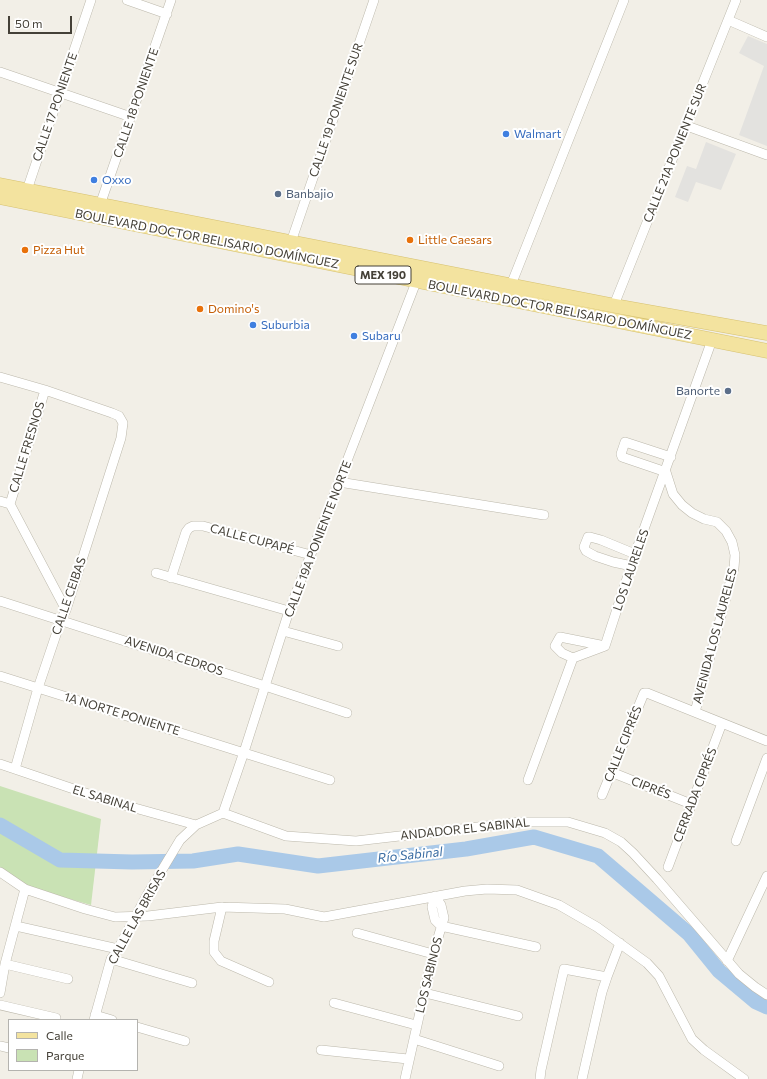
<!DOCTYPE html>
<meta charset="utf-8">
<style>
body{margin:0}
#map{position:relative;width:767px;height:1079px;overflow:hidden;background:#f2efe7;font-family:Commissioner,sans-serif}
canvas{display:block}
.legend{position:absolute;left:8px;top:1019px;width:130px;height:52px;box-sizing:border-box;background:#fff;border:1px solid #b4b3af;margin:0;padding:5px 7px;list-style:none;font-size:12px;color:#444037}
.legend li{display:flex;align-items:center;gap:8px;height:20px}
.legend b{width:20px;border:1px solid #b4b3af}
.scale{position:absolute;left:8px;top:16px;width:64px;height:18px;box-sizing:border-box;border:2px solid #444037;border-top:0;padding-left:5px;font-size:12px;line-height:14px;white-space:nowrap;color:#444037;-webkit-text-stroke:3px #fff;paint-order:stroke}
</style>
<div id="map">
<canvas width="767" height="1079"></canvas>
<ul class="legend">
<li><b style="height:5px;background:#f3e39f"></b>Calle</li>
<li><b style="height:11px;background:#c9e2b4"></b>Parque</li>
</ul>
<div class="scale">50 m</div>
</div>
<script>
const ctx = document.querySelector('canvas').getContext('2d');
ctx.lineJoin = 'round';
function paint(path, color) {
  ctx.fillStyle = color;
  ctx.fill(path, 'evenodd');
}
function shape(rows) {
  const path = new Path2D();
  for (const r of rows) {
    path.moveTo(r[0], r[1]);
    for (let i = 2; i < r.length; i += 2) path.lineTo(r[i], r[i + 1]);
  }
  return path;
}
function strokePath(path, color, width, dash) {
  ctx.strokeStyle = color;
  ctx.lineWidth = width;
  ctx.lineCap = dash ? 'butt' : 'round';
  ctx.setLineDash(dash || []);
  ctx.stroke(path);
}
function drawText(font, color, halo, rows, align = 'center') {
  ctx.font = font + ' Commissioner,sans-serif';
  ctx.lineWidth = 4;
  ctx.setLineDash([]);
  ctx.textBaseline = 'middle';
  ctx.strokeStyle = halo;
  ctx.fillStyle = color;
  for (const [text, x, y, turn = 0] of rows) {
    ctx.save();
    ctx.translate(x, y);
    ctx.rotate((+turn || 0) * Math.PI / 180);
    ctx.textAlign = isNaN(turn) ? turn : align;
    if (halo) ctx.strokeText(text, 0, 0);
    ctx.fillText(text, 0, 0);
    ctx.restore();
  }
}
paint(shape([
 [0,786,101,819,91,905,28,887,0,867]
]), '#c9e2b4');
paint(shape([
 [748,36,767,44,767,146,739,135,764,66,739,53],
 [706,142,736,154,721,190,696,182,688,202,675,197,687,166,696,169]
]), '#e3e2df');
strokePath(shape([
 [0,825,60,860,132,862,193,861,238,854,318,866,466,849,534,837,598,856,689,934,719,971,756,1002,767,1007]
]), '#aac9e8', 15);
const minor = shape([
 [127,0,167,14],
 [728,20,767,37],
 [0,72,131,117],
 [687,126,767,155],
 [27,190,91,0],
 [100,205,171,0],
 [291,242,374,0],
 [511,285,624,0],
 [614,305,736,0],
 [0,377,45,390,112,413,119,416,123,423,121,438,66,610,61,620,38,688,15,769],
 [671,457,625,442,621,454,622,457,666,472,673,494,682,505,692,513,704,519,717,522,726,531,732,542,735,555,734,568,695,712],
 [339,482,544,515],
 [0,501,10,504,66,610],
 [10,504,45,390],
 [632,566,613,562,595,556,586,551,584,547,588,537,590,537,601,540,635,554],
 [156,573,289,611],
 [171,578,186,532,189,528,193,526,203,526,311,555],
 [0,601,265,686,347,713],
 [283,631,338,646],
 [605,646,635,554,712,340],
 [573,658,562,653,555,646,560,637,605,646],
 [0,676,330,780],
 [0,764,106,800,196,825],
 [611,772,691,804],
 [528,780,573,658,605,646],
 [602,795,644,693,647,693,767,741],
 [223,813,244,752,289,611,418,277],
 [736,841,767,758],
 [668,867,722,723],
 [0,872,25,889,85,909,115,917,148,916,222,907,285,909,324,917,465,891,487,889,517,890,559,905,597,927,647,963,659,976,692,1039,704,1050,744,1079],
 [435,896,432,907,435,920,441,926],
 [222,907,214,941,214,952,221,961,269,982],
 [16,926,118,949],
 [441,926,536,947],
 [357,933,433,954],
 [111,959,192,983],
 [727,961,767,876],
 [5,964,68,979],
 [0,993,5,964,25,889],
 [425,993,518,1016],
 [334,1003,416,1025],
 [0,1005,56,1018],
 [95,1015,112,1020],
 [94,1020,111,959,118,949,147,895,180,840,196,825,223,813,286,836,356,841,521,822,568,822,605,833,621,842,633,853,657,879,739,974,755,987,767,995],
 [137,1027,185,1041],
 [414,1039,499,1066],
 [0,1046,9,1048],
 [321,1050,408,1059],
 [77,1079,79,1070],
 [405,1079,433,954,444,918,441,905,435,896],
 [540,1079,541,1070,564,969,607,977],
 [582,1079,602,992,607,977,620,943]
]);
const primary = shape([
 [0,185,621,307,767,333],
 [0,197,767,351]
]);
strokePath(minor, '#bcb8ab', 10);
strokePath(primary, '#d6c171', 15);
strokePath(minor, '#fff', 9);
strokePath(primary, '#f3e39f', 14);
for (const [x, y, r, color] of [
 [506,134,4,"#3f7fe0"],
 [94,180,4,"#3f7fe0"],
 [278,194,4,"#5c6f8a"],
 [410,240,4,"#e8710a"],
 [25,250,4,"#e8710a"],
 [200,309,4,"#e8710a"],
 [253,325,4,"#3f7fe0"],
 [354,336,4,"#3f7fe0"],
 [728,391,4,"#5c6f8a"]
]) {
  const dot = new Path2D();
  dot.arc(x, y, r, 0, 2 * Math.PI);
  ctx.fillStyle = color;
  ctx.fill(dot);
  strokePath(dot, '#fff', 1.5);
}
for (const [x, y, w] of [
 [383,275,56]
]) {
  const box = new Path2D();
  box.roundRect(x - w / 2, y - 9, w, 18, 3);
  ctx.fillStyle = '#fff';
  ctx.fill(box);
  strokePath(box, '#444037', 1);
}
drawText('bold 11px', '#444037', null, [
 ["MEX 190",383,275]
]);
drawText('12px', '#444037', '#fff', [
 ["CALLE 18 PONIENTE",136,103,-71],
 ["CALLE 17 PONIENTE",55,107,-71],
 ["CALLE 19 PONIENTE SUR",336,110,-71],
 ["CALLE 21A PONIENTE SUR",675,153,-68],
 ["BOULEVARD DOCTOR BELISARIO DOMÍNGUEZ",207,239,11],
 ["BOULEVARD DOCTOR BELISARIO DOMÍNGUEZ",560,310,11],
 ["CALLE FRESNOS",27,447,-73],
 ["CALLE CUPAPÉ",252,539,15],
 ["CALLE 19A PONIENTE NORTE",318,539,-69],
 ["LOS LAURELES",631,570,-71],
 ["CALLE CEIBAS",69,596,-71],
 ["AVENIDA LOS LAURELES",715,636,-75],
 ["AVENIDA CEDROS",174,656,18],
 ["1A NORTE PONIENTE",122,714,17],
 ["CALLE CIPRÉS",623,744,-68],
 ["CIPRÉS",651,788,21],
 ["CERRADA CIPRÉS",695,795,-69],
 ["EL SABINAL",105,799,17],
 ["ANDADOR EL SABINAL",465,829,-6],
 ["CALLE LAS BRISAS",137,917,-61],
 ["LOS SABINOS",429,975,-76]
]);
drawText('12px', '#366cbe', '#fff', [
 ["Walmart",514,134],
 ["Oxxo",102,180],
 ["Suburbia",261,325],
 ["Subaru",362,336]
], 'left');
drawText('12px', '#4e5e75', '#fff', [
 ["Banbajio",286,194],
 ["Banorte",720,391,"right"]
], 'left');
drawText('12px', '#c56008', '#fff', [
 ["Little Caesars",418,240],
 ["Pizza Hut",33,250],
 ["Domino's",208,309]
], 'left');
drawText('italic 13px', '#3c6ea4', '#fff', [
 ["Río Sabinal",410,855,-6]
]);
</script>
